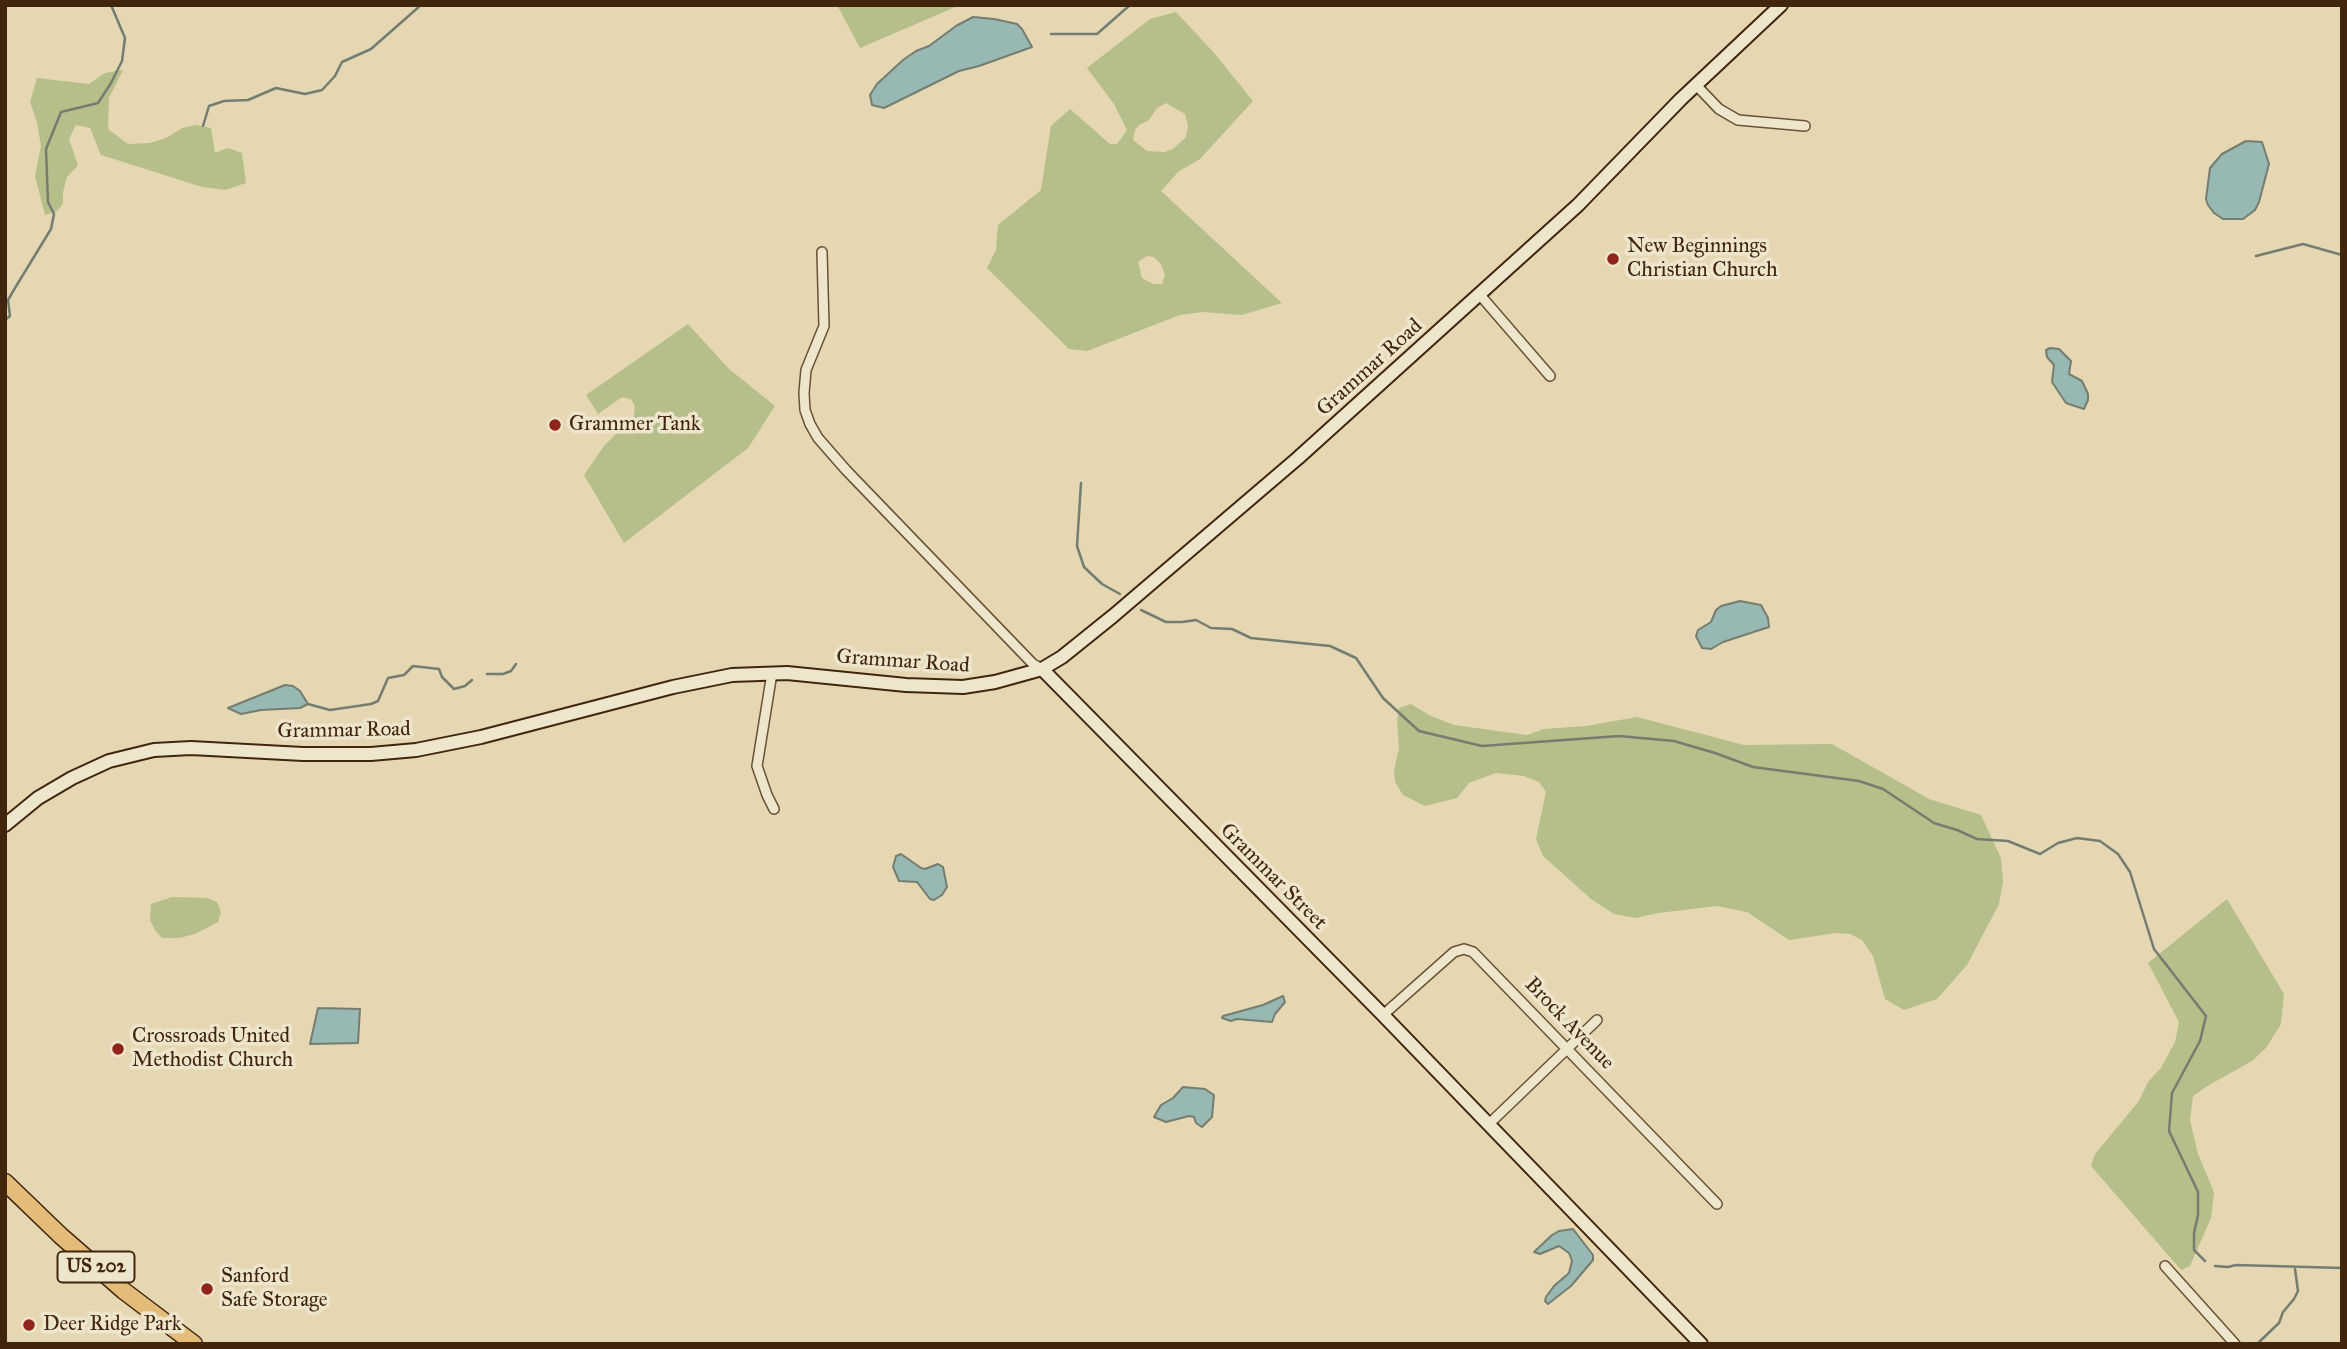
<!DOCTYPE html>
<style>
body{margin:0}
#map{position:relative;width:2347px;height:1349px;overflow:hidden;background:#e4d7b1;font-family:"IM FELL Great Primer",serif}
canvas{display:block}
.frame{position:absolute;inset:0;border:7px solid #41250c;pointer-events:none}
</style>
<div id="map">
<canvas width="2347" height="1349"></canvas>
<div class="frame"></div>
</div>
<script>
const ctx = document.querySelector('canvas').getContext('2d');
ctx.lineJoin = 'round';
function paint(path, color) {
  ctx.fillStyle = color;
  ctx.fill(path, 'evenodd');
}
function shape(rows) {
  const path = new Path2D();
  for (const r of rows) {
    path.moveTo(r[0], r[1]);
    for (let i = 2; i < r.length; i += 2) path.lineTo(r[i], r[i + 1]);
  }
  return path;
}
function strokePath(path, color, width, dash) {
  ctx.strokeStyle = color;
  ctx.lineWidth = width;
  ctx.lineCap = dash ? 'butt' : 'round';
  ctx.setLineDash(dash || []);
  ctx.stroke(path);
}
function drawText(font, color, halo, rows, align = 'center') {
  ctx.font = font + ' "IM FELL Great Primer",serif';
  ctx.lineWidth = 7;
  ctx.setLineDash([]);
  ctx.textBaseline = 'middle';
  ctx.strokeStyle = halo;
  ctx.fillStyle = color;
  for (const [text, x, y, turn = 0] of rows) {
    ctx.save();
    ctx.translate(x, y);
    ctx.rotate((+turn || 0) * Math.PI / 180);
    ctx.textAlign = isNaN(turn) ? turn : align;
    if (halo) ctx.strokeText(text, 0, 0);
    ctx.fillText(text, 0, 0);
    ctx.restore();
  }
}
paint(shape([
 [837,5,960,5,860,48],
 [1176,12,1215,54,1253,101,1200,159,1178,172,1161,191,1282,303,1242,315,1203,312,1180,315,1087,351,1069,349,987,268,996,250,998,225,1041,190,1051,126,1070,109,1110,144,1117,144,1127,130,1114,104,1087,68,1150,19],
 [1166,103,1185,114,1188,126,1186,137,1173,149,1165,152,1147,151,1133,140,1135,130,1139,125,1149,120,1157,108],
 [1147,256,1154,257,1161,264,1165,275,1162,284,1153,284,1142,278,1138,262],
 [123,70,109,98,108,129,128,144,150,143,166,138,182,128,197,125,211,128,215,153,228,148,242,153,246,183,225,190,202,187,101,155,90,128,76,125,69,139,78,165,67,177,63,192,63,204,56,212,45,215,35,176,41,146,37,122,30,102,37,78,89,84,105,73],
 [688,324,729,369,775,406,748,448,624,543,584,475,604,446,634,416,635,406,631,399,622,397,598,414,586,395],
 [1411,704,1429,715,1454,725,1527,735,1544,729,1586,726,1637,717,1744,745,1832,744,1929,799,1981,815,2001,858,2003,882,1999,904,1967,965,1937,999,1904,1010,1885,999,1873,956,1862,940,1850,934,1836,933,1789,940,1747,912,1717,906,1658,913,1636,918,1614,914,1591,899,1543,856,1536,839,1546,792,1539,782,1524,776,1496,773,1469,783,1457,798,1425,806,1403,795,1395,782,1394,770,1399,748,1397,721,1399,708],
 [172,897,208,898,217,902,221,912,218,922,195,934,179,938,162,938,155,930,150,920,151,904],
 [2227,899,2284,994,2281,1024,2266,1048,2252,1061,2209,1085,2193,1096,2190,1120,2198,1154,2214,1192,2211,1218,2190,1266,2181,1270,2091,1166,2095,1154,2139,1101,2148,1082,2161,1068,2175,1042,2179,1022,2148,963]
]), '#b6be8a');
const water = shape([
 [973,17,994,19,1017,24,1022,29,1032,47,979,66,959,71,884,108,872,105,870,95,877,84,903,60,916,51,929,46,956,26,973,17],
 [2246,141,2262,142,2269,164,2259,202,2255,210,2243,219,2223,219,2214,213,2208,205,2206,199,2210,168,2222,154,2246,141],
 [2050,348,2059,349,2071,361,2069,374,2082,381,2088,394,2088,400,2084,409,2066,403,2052,382,2054,365,2047,357,2046,350,2050,348],
 [1740,601,1761,605,1768,618,1769,627,1723,642,1711,649,1702,648,1696,636,1698,630,1711,622,1716,610,1721,606,1740,601],
 [285,685,293,686,300,691,308,704,300,708,261,710,241,714,228,708,285,685],
 [901,854,921,868,925,869,938,864,943,867,947,887,942,895,934,900,930,899,917,882,899,881,893,867,896,856,901,854],
 [1283,996,1285,1002,1275,1014,1272,1022,1237,1019,1231,1021,1222,1018,1223,1016,1263,1005,1283,996],
 [318,1008,360,1009,358,1043,310,1044,318,1008],
 [1183,1087,1205,1089,1214,1095,1212,1117,1202,1127,1196,1123,1194,1117,1189,1116,1166,1122,1154,1117,1161,1105,1173,1098,1183,1087],
 [1573,1229,1593,1255,1593,1260,1571,1286,1548,1304,1545,1301,1546,1297,1554,1286,1569,1273,1572,1261,1569,1253,1559,1246,1540,1254,1534,1252,1552,1235,1559,1231,1573,1229]
]);
paint(water, '#97b8b3');
strokePath(water, '#757d70', 2);
strokePath(shape([
 [1051,34,1097,34,1130,5],
 [203,126,209,106,224,101,248,100,276,88,305,94,322,90,335,76,342,62,371,49,421,5],
 [2256,256,2303,244,2342,255],
 [5,320,10,316,8,300,15,288,51,229,54,214,48,202,46,149,61,112,98,103,111,83,122,61,125,38,111,5],
 [1081,483,1077,546,1084,567,1102,584,1120,594],
 [1141,610,1166,622,1182,622,1196,620,1211,628,1232,629,1251,638,1330,646,1356,658,1383,698,1419,731,1482,746,1619,736,1674,741,1715,753,1753,767,1859,781,1883,789,1934,823,1957,830,1977,839,2008,841,2040,854,2058,843,2077,838,2100,841,2118,854,2130,872,2154,949,2206,1016,2200,1041,2172,1093,2169,1131,2198,1192,2198,1215,2194,1233,2194,1250,2205,1261],
 [487,674,503,674,511,671,516,664],
 [308,704,330,710,371,704,378,701,388,678,404,675,413,666,439,669,442,677,454,689,465,686,472,680],
 [2215,1266,2228,1267,2236,1265,2342,1268],
 [2257,1344,2279,1323,2283,1312,2294,1299,2298,1291,2295,1269]
]), '#757d70', 2.5);
const street = shape([
 [1696,85,1719,109,1738,120,1805,126],
 [822,252,824,326,806,370,804,393,805,410,810,424,818,438,846,470,1033,664,1042,669],
 [1480,295,1550,376],
 [772,673,757,766,767,795,774,809],
 [1383,1015,1454,952,1464,949,1473,952,1717,1204],
 [1489,1124,1597,1020],
 [2165,1266,2235,1344]
]);
const secondary = shape([
 [1042,669,1383,1015,1701,1344],
 [5,825,38,798,72,778,109,761,154,750,191,748,303,754,371,754,416,750,481,737,673,687,732,675,787,673,906,685,963,687,995,682,1042,669,1062,657,1113,616,1298,458,1578,205,1681,99,1781,5]
]);
const highway = shape([
 [5,1182,61,1236,124,1291,194,1344]
]);
strokePath(street, '#6a5235', 12);
strokePath(secondary, '#41250c', 16);
strokePath(highway, '#41250c', 19);
strokePath(street, '#ede5cc', 9);
strokePath(secondary, '#ede5cc', 12);
strokePath(highway, '#e2bc78', 16);
for (const [x, y, r, color] of [
 [1613,259,7,"#8f2418"],
 [555,425,7,"#8f2418"],
 [118,1049,7,"#8f2418"],
 [207,1289,7,"#8f2418"],
 [29,1325,7,"#8f2418"]
]) {
  const dot = new Path2D();
  dot.arc(x, y, r, 0, 2 * Math.PI);
  ctx.fillStyle = color;
  ctx.fill(dot);
  strokePath(dot, '#ede5cc', 2.5);
}
for (const [x, y, w] of [
 [96,1267,77]
]) {
  const box = new Path2D();
  box.roundRect(x - w / 2, y - 15.5, w, 31, 5);
  ctx.fillStyle = '#ede5cc';
  ctx.fill(box);
  strokePath(box, '#41250c', 2);
}
drawText('bold 19px', '#41250c', null, [
 ["US 202",96,1267]
]);
drawText('21px', '#41250c', '#ede5cc', [
 ["New Beginnings",1627,247],
 ["Christian Church",1627,271],
 ["Grammer Tank",569,425],
 ["Crossroads United",132,1037],
 ["Methodist Church",132,1061],
 ["Sanford",221,1277],
 ["Safe Storage",221,1301],
 ["Deer Ridge Park",43,1325]
], 'left');
drawText('21px', '#41250c', '#ede5cc', [
 ["Grammar Road",1370,368,-42],
 ["Grammar Road",903,662,4],
 ["Grammar Road",344,731,-1],
 ["Grammar Street",1273,877,45],
 ["Brock Avenue",1569,1024,46]
]);
</script>
